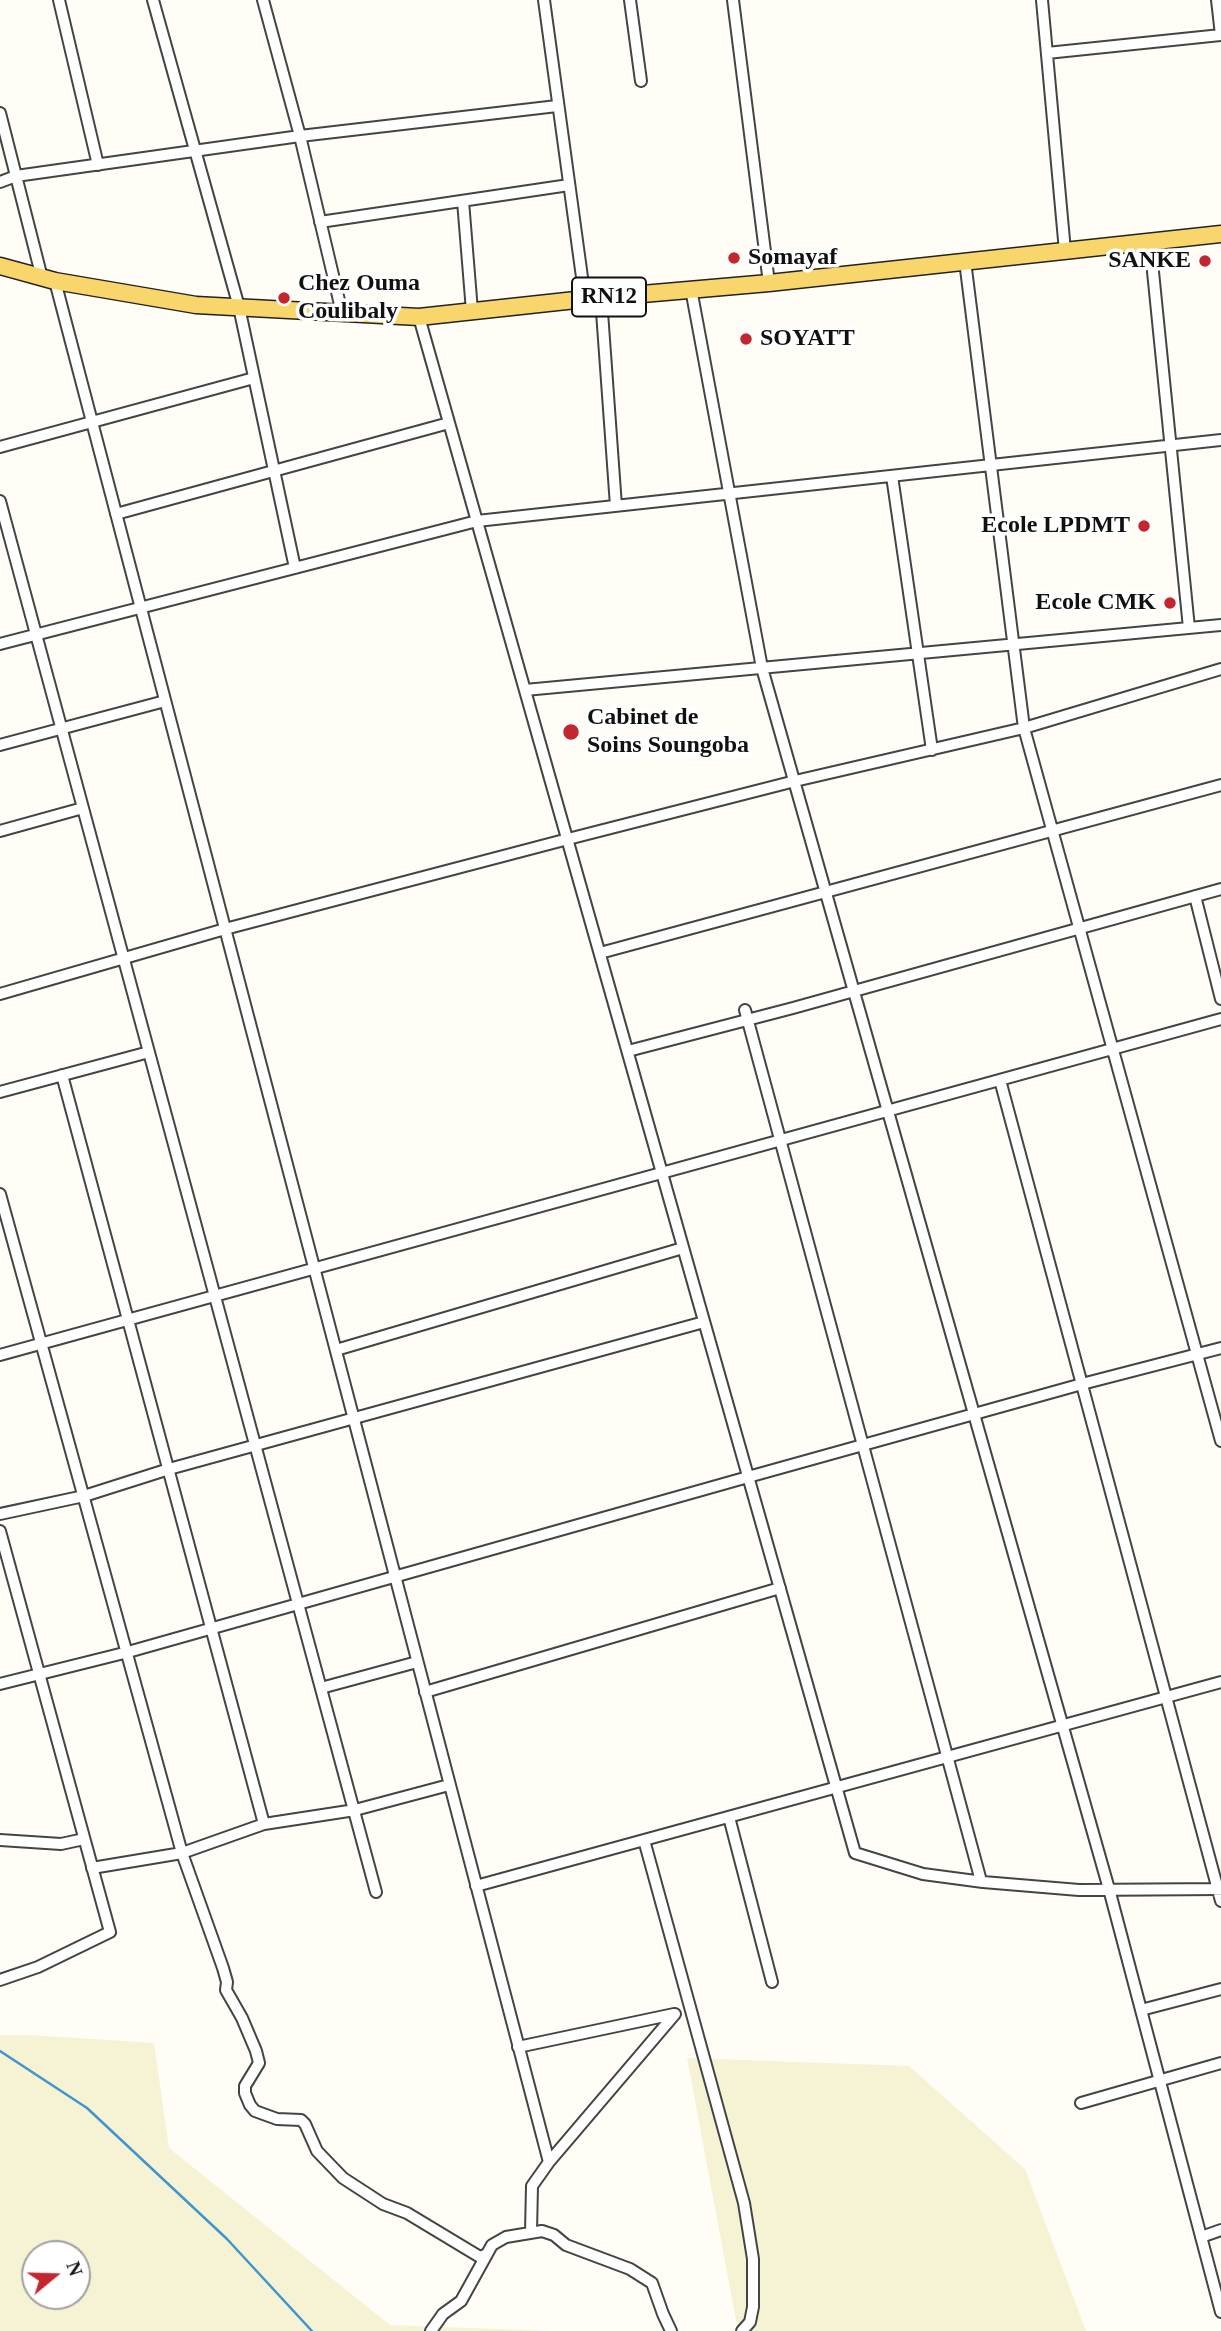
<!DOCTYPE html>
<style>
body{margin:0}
#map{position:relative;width:1221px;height:2331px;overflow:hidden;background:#fffdf5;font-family:Georgia,serif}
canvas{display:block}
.north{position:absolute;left:21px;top:2240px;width:70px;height:70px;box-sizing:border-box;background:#fff;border:2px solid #a0a0a0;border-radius:50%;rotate:71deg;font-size:19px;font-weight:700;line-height:28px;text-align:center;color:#111}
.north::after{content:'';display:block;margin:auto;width:24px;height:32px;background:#c4262e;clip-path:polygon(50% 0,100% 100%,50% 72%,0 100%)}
</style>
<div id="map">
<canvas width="1221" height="2331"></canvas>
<div class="north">N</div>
</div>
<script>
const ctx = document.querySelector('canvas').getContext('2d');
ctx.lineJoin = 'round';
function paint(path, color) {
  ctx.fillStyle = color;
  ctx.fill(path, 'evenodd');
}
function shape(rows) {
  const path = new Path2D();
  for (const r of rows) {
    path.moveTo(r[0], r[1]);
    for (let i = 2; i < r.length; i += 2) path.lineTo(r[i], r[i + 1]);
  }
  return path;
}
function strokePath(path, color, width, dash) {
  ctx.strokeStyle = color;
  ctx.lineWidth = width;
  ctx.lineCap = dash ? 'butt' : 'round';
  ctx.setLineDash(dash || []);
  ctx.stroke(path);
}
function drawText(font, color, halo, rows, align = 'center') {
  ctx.font = font + ' Georgia,serif';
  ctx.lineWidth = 7;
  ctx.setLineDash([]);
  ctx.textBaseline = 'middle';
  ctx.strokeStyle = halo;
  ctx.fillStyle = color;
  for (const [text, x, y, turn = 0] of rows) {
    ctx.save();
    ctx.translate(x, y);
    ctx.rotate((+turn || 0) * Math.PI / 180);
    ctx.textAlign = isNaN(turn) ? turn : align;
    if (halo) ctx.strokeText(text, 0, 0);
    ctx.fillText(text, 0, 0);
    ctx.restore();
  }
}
paint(shape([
 [0,2035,30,2035,154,2043,169,2148,390,2325,550,2331,0,2331],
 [35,2254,77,2254,77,2296,35,2296],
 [687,2058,909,2066,1025,2169,1086,2331,738,2331]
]), '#f6f3d4');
strokePath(shape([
 [0,2051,87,2108,227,2239,312,2331]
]), '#3f96cf', 2.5);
const street = shape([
 [59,0,98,165],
 [153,0,239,307,295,568],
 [263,0,300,136,342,313],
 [544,0,585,299],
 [630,0,641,81],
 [733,0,769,283],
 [1042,0,1065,251],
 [1047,53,1221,35,1217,0],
 [0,113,42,278],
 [0,182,16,176,300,136,557,106],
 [463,201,472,311],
 [320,222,569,185],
 [1150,242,1189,628],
 [965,261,1024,728,1221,1441],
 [55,281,549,2162],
 [691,289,762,668,1109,1889,1221,2312],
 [601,298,616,506],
 [419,317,855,1853,923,1874,983,1882,1079,1890,1221,1889],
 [0,447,254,378],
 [892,476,932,750],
 [0,501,376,1892],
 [116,514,449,423],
 [0,644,477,521,1221,440],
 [525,690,1221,625],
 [0,745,165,701],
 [0,831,83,808],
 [1195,896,1221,999],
 [600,953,1221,785],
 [0,994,225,929,568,839,795,781,1024,728,1221,669],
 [745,1010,981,1881],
 [628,1051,793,1008,1221,889],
 [62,1075,264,1824],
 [1000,1080,1221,1901],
 [0,1092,149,1052],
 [0,1194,182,1853,223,1968,227,1982,226,1990,242,2018,256,2051,259,2063,245,2086,245,2093,250,2105,255,2111,277,2119,301,2120,305,2124,317,2151,343,2178,383,2204,407,2213,480,2257,487,2254,492,2245,506,2237,542,2231,554,2235,566,2245,630,2269,652,2283,663,2314,671,2331],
 [336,1350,683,1248],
 [0,1355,1221,1019],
 [0,1514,84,1496,169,1469,704,1322],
 [0,1531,110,1932,38,1967,0,1980],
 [0,1684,128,1652,748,1477,1082,1384,1221,1348],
 [321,1688,417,1662],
 [425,1692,780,1588],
 [729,1817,772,1982],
 [0,1840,61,1844,84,1839],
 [644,1840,744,2203,753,2259,753,2307,750,2322,742,2331],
 [92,1868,182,1853,264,1824,355,1810,449,1785],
 [476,1886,1221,1682],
 [1141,2010,1221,1989],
 [518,2047,674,2014],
 [1081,2103,1221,2063],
 [531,2232,532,2186,549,2162,675,2014],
 [1201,2237,1221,2230],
 [431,2331,443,2314,461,2301,487,2254]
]);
const primary = shape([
 [0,266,55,281,196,305,419,317,585,299,769,283,1221,234]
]);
strokePath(street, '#444', 14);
strokePath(primary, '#222', 19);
strokePath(street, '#fff', 10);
strokePath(primary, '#f9d66b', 16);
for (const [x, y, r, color] of [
 [734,258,7,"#c4262e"],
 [1205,261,7,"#c4262e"],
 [284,298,7,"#c4262e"],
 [746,339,7,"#c4262e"],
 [1144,526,7,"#c4262e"],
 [1170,603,7,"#c4262e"],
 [571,732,9,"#c4262e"]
]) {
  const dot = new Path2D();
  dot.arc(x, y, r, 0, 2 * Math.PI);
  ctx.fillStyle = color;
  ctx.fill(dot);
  strokePath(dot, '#fff', 2.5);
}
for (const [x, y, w] of [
 [609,297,74]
]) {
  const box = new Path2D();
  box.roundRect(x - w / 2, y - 19.5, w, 39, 5);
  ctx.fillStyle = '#fff';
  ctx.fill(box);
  strokePath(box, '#111', 2);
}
drawText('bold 23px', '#111', null, [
 ["RN12",609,297]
]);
drawText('bold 24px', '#111', '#fff', [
 ["Somayaf",748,258],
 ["SANKE",1191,261,"right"],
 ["Chez Ouma",298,284],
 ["Coulibaly",298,312],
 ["SOYATT",760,339],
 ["Ecole LPDMT",1130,526,"right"],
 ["Ecole CMK",1156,603,"right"],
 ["Cabinet de",587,718],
 ["Soins Soungoba",587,746]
], 'left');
</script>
